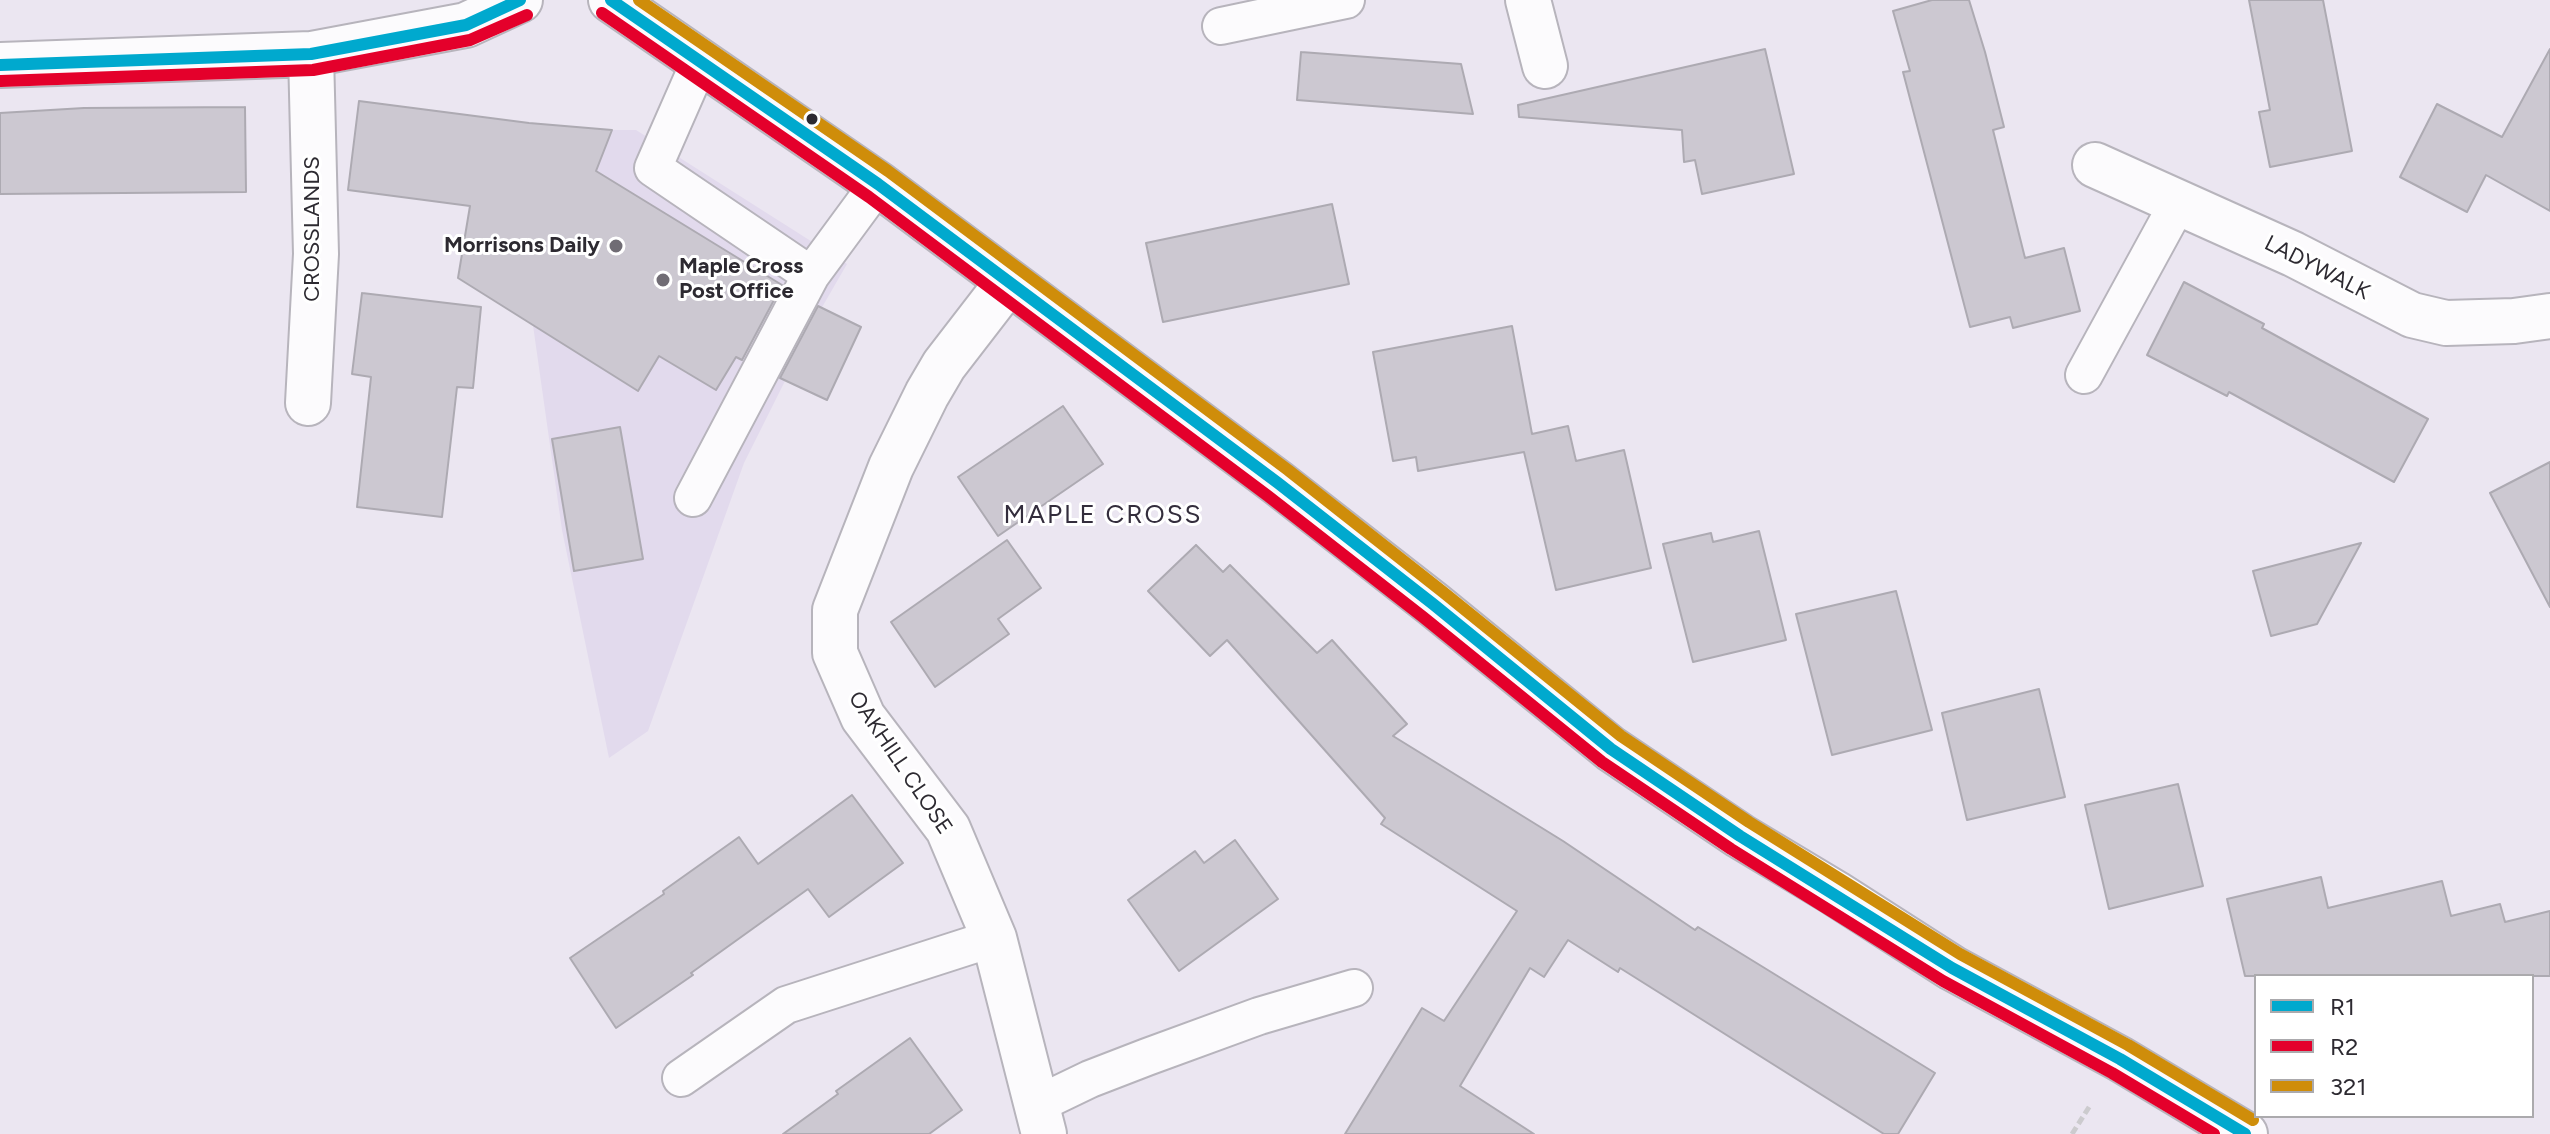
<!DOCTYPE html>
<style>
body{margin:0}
#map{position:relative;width:2550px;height:1134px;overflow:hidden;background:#ebe6f1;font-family:Figtree,sans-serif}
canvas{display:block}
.legend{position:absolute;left:2254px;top:974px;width:280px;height:144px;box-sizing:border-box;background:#fff;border:2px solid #abaaad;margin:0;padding:10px 14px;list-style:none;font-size:24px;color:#2d2a31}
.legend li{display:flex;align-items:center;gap:16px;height:40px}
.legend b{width:40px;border:2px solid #abaaad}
</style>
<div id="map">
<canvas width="2550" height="1134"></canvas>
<ul class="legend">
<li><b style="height:10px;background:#00a9ce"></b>R1</li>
<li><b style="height:10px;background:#e4002b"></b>R2</li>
<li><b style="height:10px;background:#cf8d0a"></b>321</li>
</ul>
</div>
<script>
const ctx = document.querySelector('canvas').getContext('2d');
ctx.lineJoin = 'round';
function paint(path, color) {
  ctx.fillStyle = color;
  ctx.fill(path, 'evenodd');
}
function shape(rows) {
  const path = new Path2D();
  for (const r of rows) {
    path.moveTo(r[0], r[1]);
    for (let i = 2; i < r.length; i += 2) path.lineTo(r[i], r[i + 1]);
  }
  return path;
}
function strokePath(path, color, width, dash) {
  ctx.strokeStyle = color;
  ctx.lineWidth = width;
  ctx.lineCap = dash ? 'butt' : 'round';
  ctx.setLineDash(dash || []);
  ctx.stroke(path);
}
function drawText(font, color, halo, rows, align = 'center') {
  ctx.font = font + ' Figtree,sans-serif';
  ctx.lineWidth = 6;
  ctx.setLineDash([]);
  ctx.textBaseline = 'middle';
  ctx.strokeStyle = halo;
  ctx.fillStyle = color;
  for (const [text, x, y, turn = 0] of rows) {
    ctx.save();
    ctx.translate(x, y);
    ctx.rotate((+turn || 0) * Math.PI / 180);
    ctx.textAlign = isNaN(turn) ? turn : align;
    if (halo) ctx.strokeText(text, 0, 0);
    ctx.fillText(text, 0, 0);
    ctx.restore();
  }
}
paint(shape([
 [612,130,636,130,847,264,821,309,744,463,648,731,609,758,562,530,528,290]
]), '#e2daed');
const building = shape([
 [1932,0,1969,0,1985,52,2004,127,1993,130,2025,258,2064,248,2080,311,2013,328,2010,317,1970,327,1903,72,1910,71,1893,11,1932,0],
 [2249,0,2323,0,2352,151,2270,167,2259,112,2270,110,2249,0],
 [1765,49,1794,174,1702,194,1695,160,1684,162,1682,130,1519,117,1518,105,1765,49],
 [2550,49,2550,211,2486,175,2467,212,2400,177,2437,104,2502,137,2550,49],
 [1301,52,1461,64,1473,114,1297,100,1301,52],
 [359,101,529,123,612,130,596,171,782,285,742,360,736,357,716,390,659,356,638,391,458,278,470,206,348,190,359,101],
 [245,107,246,192,0,194,0,113,84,108,245,107],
 [1332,204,1349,284,1163,322,1146,243,1332,204],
 [2184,282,2264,324,2262,328,2428,419,2394,482,2229,392,2227,396,2147,355,2184,282],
 [362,293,481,307,473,388,457,387,442,517,357,507,371,377,352,374,362,293],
 [818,306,861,327,827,400,780,378,818,306],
 [1512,326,1532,434,1568,426,1576,461,1624,450,1651,568,1556,590,1524,452,1418,471,1416,457,1393,461,1373,352,1512,326],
 [1063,406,1103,464,998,536,958,477,1063,406],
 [620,427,643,559,574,571,552,439,620,427],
 [2550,462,2550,607,2490,493,2550,462],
 [1759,531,1786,640,1693,662,1663,544,1711,533,1713,542,1759,531],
 [1007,540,1041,588,998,619,1009,634,935,687,891,622,1007,540],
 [2361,543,2317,624,2271,636,2253,571,2361,543],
 [1196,545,1223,572,1230,565,1317,653,1332,640,1407,724,1393,736,1563,841,1695,930,1698,927,1935,1073,1898,1134,1884,1134,1620,968,1618,972,1568,940,1544,977,1530,968,1460,1086,1534,1134,1345,1134,1422,1008,1444,1021,1517,911,1381,824,1385,818,1227,640,1210,656,1148,591,1196,545],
 [1896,591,1932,730,1832,755,1796,614,1896,591],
 [2039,689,2065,797,1967,820,1942,713,2039,689],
 [2178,784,2203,886,2109,909,2085,805,2178,784],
 [852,795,903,863,829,917,808,889,691,973,693,975,616,1028,570,958,664,894,663,891,739,837,758,864,852,795],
 [1235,840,1278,899,1179,971,1128,900,1195,851,1204,863,1235,840],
 [2321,877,2328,908,2442,881,2451,916,2500,904,2505,922,2550,911,2550,976,2245,976,2227,899,2321,877],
 [910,1038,962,1110,929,1134,783,1134,838,1094,836,1091,910,1038]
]);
paint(building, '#ccc8d1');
strokePath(building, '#adaab2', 2);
const lane = shape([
 [1221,26,1346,0],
 [700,61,653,168,811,275],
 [2084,375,2178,203],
 [693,498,811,275,878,184],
 [681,1078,786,1005,994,938],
 [1036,1105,1090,1079,1147,1057,1259,1016,1354,988]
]);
const street = shape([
 [611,0,878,184,1278,483,1433,604,1611,749,1740,836,1835,893,1952,968,2120,1059,2245,1134],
 [1528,0,1545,66],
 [0,65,311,54,466,25,520,0],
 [2095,165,2293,254,2412,315,2446,323,2514,321,2550,316],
 [1008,282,944,365,927,394,891,467,835,610,835,653,863,717,948,829,994,938,1044,1134],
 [308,403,316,254,311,54]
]);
strokePath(lane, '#b7b4bc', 40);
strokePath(street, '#b7b4bc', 48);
strokePath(shape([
 [2072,1134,2091,1104]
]), '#cccbce', 5, [8, 4]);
strokePath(lane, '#fcfbfd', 36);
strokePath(street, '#fcfbfd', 44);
strokePath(shape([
 [611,0,878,184,1278,483,1433,604,1611,749,1740,836,1952,968,2120,1059,2245,1134],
 [0,65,311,54,466,25,520,0]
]), '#00a9ce', 12);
strokePath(shape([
 [602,13,869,197,1268,496,1423,617,1602,762,1731,849,1943,981,2112,1073,2214,1134],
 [1,81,313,70,470,40,527,15]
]), '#e4002b', 12);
strokePath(shape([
 [639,0,888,171,1288,470,1443,592,1621,736,1749,822,1960,954,2128,1045,2253,1120]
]), '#cf8d0a', 12);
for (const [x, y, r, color] of [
 [812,119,7,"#2d2a31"],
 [616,246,8,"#706c74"],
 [663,280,8,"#706c74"]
]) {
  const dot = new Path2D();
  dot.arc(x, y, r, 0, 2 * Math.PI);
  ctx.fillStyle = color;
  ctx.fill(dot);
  strokePath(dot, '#fff', 3);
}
drawText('22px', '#2d2a31', '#fff', [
 ["CROSSLANDS",313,229,-90],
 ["LADYWALK",2317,268,27],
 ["OAKHILL CLOSE",900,763,56]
]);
drawText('bold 22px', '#2d2a31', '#fff', [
 ["Morrisons Daily",600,246],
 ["Maple Cross",679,267,"left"],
 ["Post Office",679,292,"left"]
], 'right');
ctx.letterSpacing = '2px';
drawText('26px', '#332d3c', '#fff', [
 ["MAPLE CROSS",1103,515]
]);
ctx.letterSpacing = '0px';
</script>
